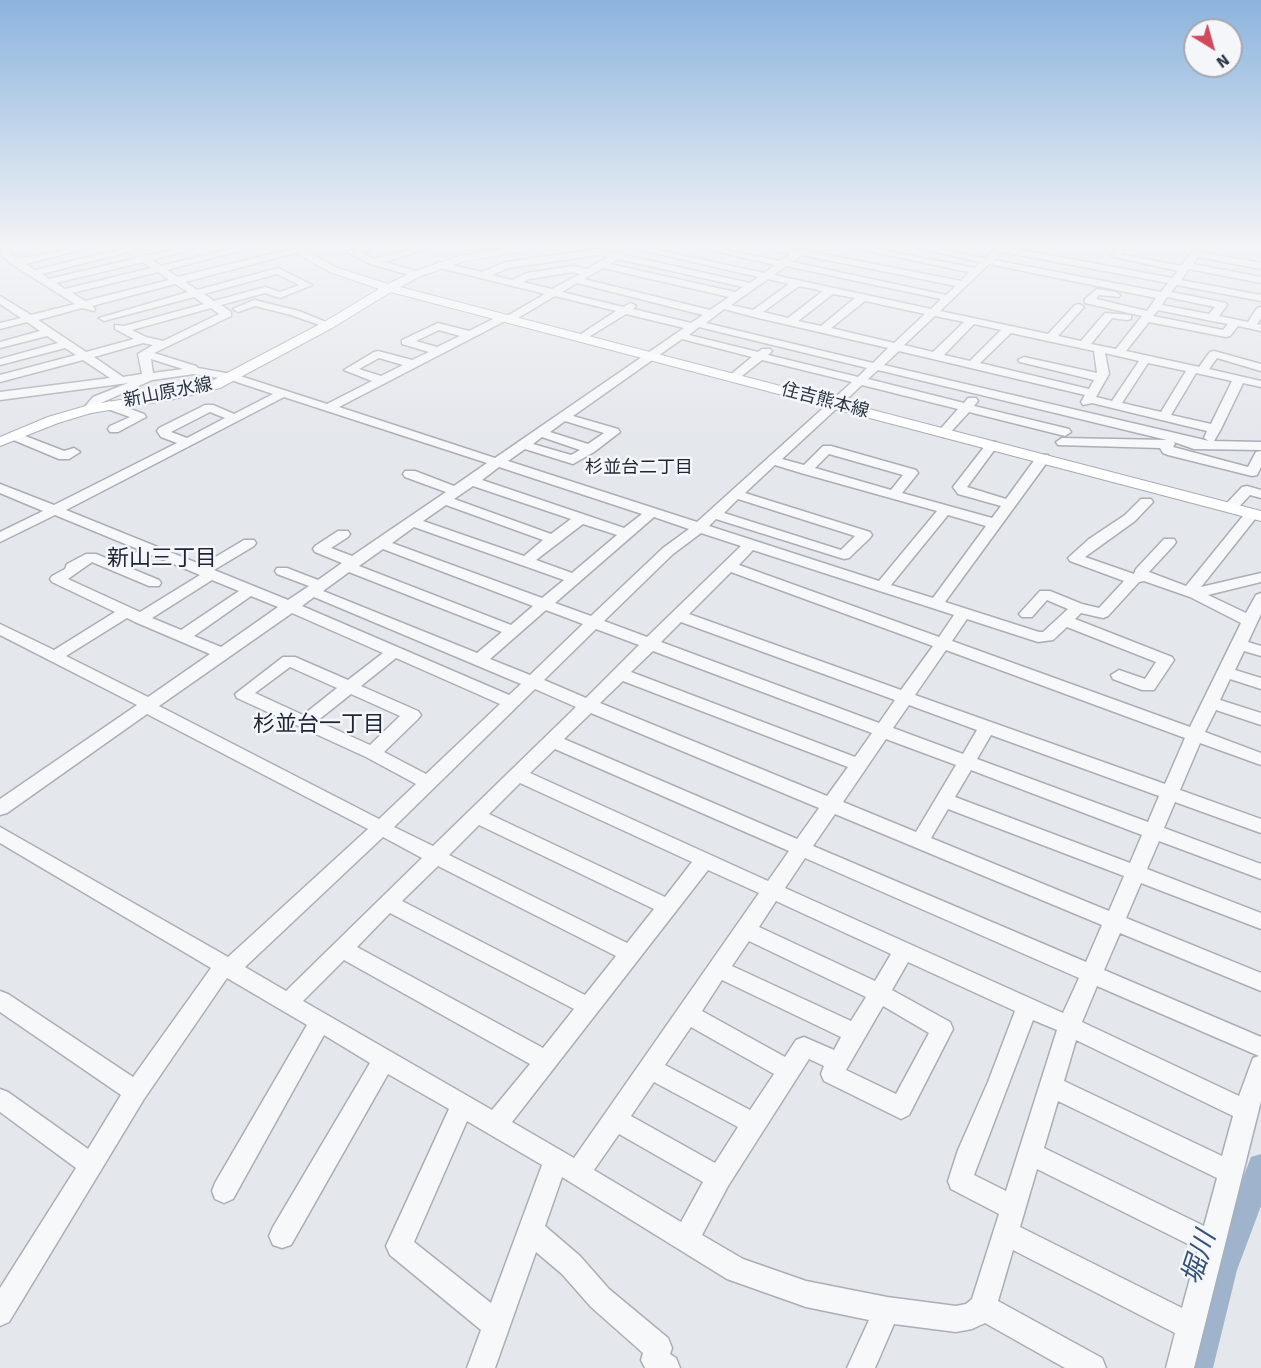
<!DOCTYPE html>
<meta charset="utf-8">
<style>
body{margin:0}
#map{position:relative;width:1261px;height:1368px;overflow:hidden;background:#e4e7ec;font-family:Signika,sans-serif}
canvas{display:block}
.north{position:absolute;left:1183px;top:18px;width:60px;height:60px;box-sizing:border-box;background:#f4f6f9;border:2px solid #a4a8b1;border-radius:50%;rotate:143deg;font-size:16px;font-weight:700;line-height:24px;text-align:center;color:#2b3445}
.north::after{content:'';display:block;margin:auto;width:21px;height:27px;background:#d1495b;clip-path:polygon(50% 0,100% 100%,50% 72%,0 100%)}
</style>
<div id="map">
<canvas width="1261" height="1368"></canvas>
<div class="north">N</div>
</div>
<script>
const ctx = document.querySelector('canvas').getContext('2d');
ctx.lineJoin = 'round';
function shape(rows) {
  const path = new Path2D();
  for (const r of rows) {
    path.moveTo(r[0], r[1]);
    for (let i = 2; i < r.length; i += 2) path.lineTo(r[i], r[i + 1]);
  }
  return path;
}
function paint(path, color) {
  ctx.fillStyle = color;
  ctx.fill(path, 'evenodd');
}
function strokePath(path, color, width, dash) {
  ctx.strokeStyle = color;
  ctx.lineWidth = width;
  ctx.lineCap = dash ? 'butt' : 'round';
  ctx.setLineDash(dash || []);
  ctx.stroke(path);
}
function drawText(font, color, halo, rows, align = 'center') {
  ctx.font = font + ' Signika,"Noto Sans JP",sans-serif';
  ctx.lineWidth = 5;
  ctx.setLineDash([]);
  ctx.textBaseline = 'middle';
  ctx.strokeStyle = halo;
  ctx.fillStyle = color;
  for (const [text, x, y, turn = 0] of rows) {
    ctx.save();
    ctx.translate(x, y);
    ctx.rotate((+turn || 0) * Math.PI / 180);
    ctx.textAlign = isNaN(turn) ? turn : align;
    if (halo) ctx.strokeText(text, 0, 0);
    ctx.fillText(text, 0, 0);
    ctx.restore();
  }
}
paint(shape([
 [1261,1154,1261,1206,1237,1270,1213,1368,1181,1368,1207,1270,1251,1157,1261,1154]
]), '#9fb4cc');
const minor = shape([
 [3,248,11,248,11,254,19,259,72,248,88,248,26,264,35,270,124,248,139,248,138,250,146,256,181,248,196,248,152,260,161,266,234,248,249,248,167,270,178,277,294,248,308,248,307,250,185,282,197,290,278,268,312,285,280,298,265,293,221,305,231,312,231,316,154,353,196,366,198,368,237,375,327,404,372,381,344,370,374,352,378,351,412,360,429,352,402,344,402,340,438,323,469,331,499,316,507,316,545,294,436,267,434,265,439,262,482,272,506,262,598,249,615,253,620,251,624,255,750,283,758,277,633,248,649,248,764,273,775,265,701,248,717,248,780,261,791,254,770,250,769,248,797,250,810,248,808,251,961,281,969,272,853,248,871,248,975,268,980,262,917,248,934,248,985,258,995,248,1012,248,1172,278,1178,271,1110,256,1117,248,1126,248,1121,254,1181,266,1195,248,1204,248,1202,252,1261,263,1261,269,1198,257,1193,264,1261,277,1261,283,1189,269,1181,280,1261,295,1261,301,1177,285,1171,292,1226,303,1227,305,1219,316,1248,322,1257,308,1261,307,1261,318,1257,324,1261,325,1261,331,1238,326,1230,336,1226,337,1149,322,1126,351,1199,367,1210,352,1214,351,1261,364,1261,371,1217,358,1209,369,1261,381,1261,387,1243,383,1221,429,1214,441,1211,441,1261,442,1261,450,1194,449,1174,442,1175,444,1173,447,1248,467,1256,452,1261,451,1261,467,1257,475,1252,476,1168,455,1163,453,1160,448,1058,445,1056,442,1062,438,1167,440,878,370,868,379,964,403,968,398,976,398,978,401,974,406,1069,429,1071,432,1065,436,969,412,947,436,943,437,937,433,958,409,862,385,782,459,804,465,823,446,831,446,916,470,918,473,902,493,992,518,1001,506,958,494,953,487,988,442,996,442,998,445,967,487,1006,499,1038,455,1048,455,1049,458,1048,461,945,602,1039,632,1043,632,1068,609,1047,600,1032,617,1022,617,1019,614,1040,591,1050,591,1082,604,1099,608,1124,581,1070,561,1068,558,1089,539,1125,515,1141,499,1151,499,1153,502,1135,521,1085,557,1134,574,1136,569,1164,539,1174,539,1176,542,1174,545,1149,572,1186,586,1247,511,1257,511,1259,514,1201,587,1261,573,1261,582,1208,595,1246,613,1256,595,1261,593,1261,614,1248,642,1261,646,1261,656,1244,651,1235,670,1261,678,1261,689,1230,679,1220,700,1261,713,1261,725,1216,710,1205,732,1261,753,1261,765,1200,743,1180,790,1261,819,1261,833,1175,802,1164,828,1261,864,1261,879,1159,841,1147,869,1261,913,1261,929,1141,883,1126,918,1261,973,1261,991,1120,933,1104,970,1261,1037,1261,1101,1194,1368,1166,1368,1175,1333,1013,1250,998,1301,1102,1358,1106,1368,1065,1368,985,1323,972,1329,956,1332,894,1324,875,1368,847,1368,869,1320,806,1307,727,1279,562,1177,545,1226,580,1256,609,1289,668,1338,672,1348,670,1354,676,1358,680,1368,645,1368,641,1360,643,1353,591,1307,562,1274,536,1252,495,1368,467,1368,481,1330,390,1255,386,1246,449,1109,388,1074,291,1245,282,1248,273,1245,269,1236,273,1227,370,1063,324,1035,233,1199,224,1203,215,1199,212,1191,215,1183,307,1025,227,978,144,1099,9,1322,0,1326,0,1288,76,1168,0,1112,0,1089,8,1092,88,1149,121,1095,0,1012,0,991,8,994,133,1077,211,968,0,843,0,827,228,957,368,829,147,714,7,813,0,815,0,799,137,705,0,635,0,624,54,650,115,612,52,582,50,579,52,576,65,569,67,564,86,554,96,554,118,563,140,550,55,515,0,542,0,532,43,511,0,493,0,484,54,505,177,443,161,437,157,431,159,428,205,405,213,405,234,414,273,394,231,380,194,374,152,380,101,403,93,412,89,413,83,409,93,397,128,383,0,400,0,392,110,378,83,360,0,382,0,375,76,355,65,348,0,365,0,359,58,343,47,336,0,348,0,342,40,331,27,322,0,329,0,323,21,318,0,304,0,296,31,315,75,304,13,265,2,256,0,252,3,248],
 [128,252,137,258,49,279,42,274,128,252],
 [1003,252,1168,283,1161,292,994,260,1003,252],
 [598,255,608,257,587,269,573,266,527,273,512,280,492,275,508,268,598,255],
 [802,255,956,286,946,295,792,262,802,255],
 [618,259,743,287,735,292,610,264,618,259],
 [143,262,151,268,65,289,56,283,143,262],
 [989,264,1156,298,1147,311,1096,299,1099,295,1119,297,1120,295,1115,292,1097,289,1085,299,1085,303,1142,316,1116,349,1091,344,1112,318,1127,320,1131,319,1131,315,1105,313,1081,341,1058,336,1084,307,1079,304,1075,305,1048,334,940,311,989,264],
 [786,266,941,299,931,309,774,275,786,266],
 [603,268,729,297,710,310,584,279,603,268],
 [158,272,169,280,85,301,72,293,158,272],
 [573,272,580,274,552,289,523,282,530,279,573,272],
 [277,274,299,285,280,292,265,287,214,301,204,294,277,274],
 [768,279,789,284,753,310,731,305,768,279],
 [577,283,703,315,691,323,633,309,636,306,631,303,623,307,562,292,577,283],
 [175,284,188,292,99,318,104,321,194,297,204,304,124,326,115,325,115,329,134,339,86,352,38,320,82,308,94,311,95,309,92,306,175,284],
 [799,286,823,291,788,318,763,312,799,286],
 [833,294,855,298,821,326,798,321,833,294],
 [555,296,616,311,578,336,578,340,582,341,626,314,684,328,495,458,339,407,505,321,513,321,555,296],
 [1167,297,1215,307,1209,314,1162,305,1167,297],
 [865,301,925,314,894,343,831,328,865,301],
 [211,308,219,314,163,341,146,337,132,330,211,308],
 [724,309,754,317,888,348,873,363,706,323,724,309],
 [1158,310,1212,321,1228,324,1223,330,1153,316,1158,310],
 [935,316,964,322,933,352,904,345,935,316],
 [974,324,1001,330,970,361,944,355,974,324],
 [699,327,867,368,858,377,768,355,772,351,770,349,762,349,758,352,689,335,699,327],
 [439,330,460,336,437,347,416,341,439,330],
 [1011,333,1094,351,1097,373,1024,357,1018,360,1020,362,1094,380,1089,389,980,363,1011,333],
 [682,339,752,357,730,375,730,379,738,379,762,360,852,382,697,522,508,461,525,449,573,464,594,452,620,432,618,429,573,416,682,339],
 [143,343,153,345,138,354,142,374,123,377,94,357,143,343],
 [899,351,1085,395,1081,402,1083,405,1092,403,1207,431,1204,438,1209,441,884,365,899,351],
 [1105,353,1139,361,1112,401,1096,397,1109,374,1105,353],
 [379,358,403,365,381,376,359,369,379,358],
 [151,359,183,369,153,373,151,359],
 [1148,363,1186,371,1161,412,1122,403,1148,363],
 [1196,373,1232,381,1211,424,1171,415,1196,373],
 [284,397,487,463,454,486,415,471,405,471,403,474,405,477,446,492,352,556,331,548,348,537,350,534,348,531,338,531,315,546,313,549,315,552,342,563,318,580,287,568,277,568,275,571,277,574,309,586,288,600,214,570,254,546,256,543,254,540,244,540,202,565,66,510,284,397],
 [210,412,225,418,187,438,171,432,210,412],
 [565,421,604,433,588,444,550,432,565,421],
 [542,437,580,450,571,455,533,444,542,437],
 [829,454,903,475,891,490,815,468,829,454],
 [775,465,801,473,937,511,879,581,709,526,716,519,844,559,849,558,870,538,872,535,870,532,745,493,775,465],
 [499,467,642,514,624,528,482,480,499,467],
 [473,486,571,519,551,534,454,499,473,486],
 [738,499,855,536,841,550,724,513,738,499],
 [446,505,543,540,524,556,423,521,446,505],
 [948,515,986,526,933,598,891,585,948,515],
 [654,517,689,529,663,548,591,616,555,603,654,517],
 [583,524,617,535,572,573,536,560,583,524],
 [414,527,564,580,542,598,392,543,414,527],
 [701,533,741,546,647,637,604,621,673,554,701,533],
 [383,549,533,606,511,625,359,566,383,549],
 [753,550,954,615,939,637,739,565,753,550],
 [152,555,200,575,140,612,68,579,92,562,149,586,159,586,161,583,159,580,130,568,152,555],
 [349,572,502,632,477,653,323,591,349,572],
 [731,572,933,646,901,690,689,614,731,572],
 [212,580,239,591,181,630,152,618,212,580],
 [1144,581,1190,597,1241,623,1190,727,952,641,967,619,1038,642,1053,640,1067,627,1156,662,1145,679,1119,670,1111,675,1113,679,1142,690,1154,690,1174,660,1172,657,1075,619,1081,613,1103,618,1108,616,1139,582,1144,581],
 [251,596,278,607,221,647,194,636,251,596],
 [314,597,521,684,509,695,302,606,314,597],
 [546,610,583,624,530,675,490,659,546,610],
 [292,613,383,653,348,680,295,657,283,657,235,694,237,698,366,757,416,784,379,819,159,706,292,613],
 [127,618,135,622,210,654,148,697,66,656,127,618],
 [681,622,895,700,879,723,661,642,681,622],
 [596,629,639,645,586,698,544,680,596,629],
 [946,650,1185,738,1165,784,915,695,946,650],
 [653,651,872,733,855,757,631,672,653,651],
 [396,658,500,704,426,774,384,752,418,719,421,715,418,711,361,686,396,658],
 [290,667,337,688,303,715,255,693,290,667],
 [623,681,848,767,827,796,600,703,623,681],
 [535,689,576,707,433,846,394,827,535,689],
 [351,694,400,716,370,745,317,721,351,694],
 [909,705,977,730,963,754,893,728,909,705],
 [591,713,819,808,797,839,564,739,591,713],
 [991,735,1159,796,1148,822,977,759,991,735],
 [886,739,956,765,916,832,843,802,886,739],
 [555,749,789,851,768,881,530,773,555,749],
 [971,770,1142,835,1130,863,955,797,971,770],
 [520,783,692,862,665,897,489,814,520,783],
 [948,809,1124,876,1109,911,931,838,948,809],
 [835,814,1102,925,1086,962,813,846,835,814],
 [479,825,654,909,627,943,449,855,479,825],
 [383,837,422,858,286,991,245,967,383,837],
 [805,858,1079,978,1063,1013,785,888,805,858],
 [438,866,616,956,585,995,402,901,438,866],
 [708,870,759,893,574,1158,512,1122,708,870],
 [776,901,891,954,875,981,759,927,776,901],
 [390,913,574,1009,543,1048,357,947,390,913],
 [749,941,866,997,851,1021,732,966,749,941],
 [344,960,530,1064,492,1110,303,1001,344,960],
 [908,962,1015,1011,988,1082,958,1150,948,1181,951,1189,999,1214,972,1299,966,1304,956,1306,887,1297,806,1281,743,1259,702,1235,728,1186,809,1059,824,1066,821,1074,824,1081,893,1115,901,1119,909,1115,953,1029,950,1022,892,990,908,962],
 [722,980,841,1037,834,1050,804,1037,796,1040,785,1057,702,1011,722,980],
 [1097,986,1259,1056,1253,1058,1239,1096,1082,1022,1097,986],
 [883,1006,929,1033,896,1094,846,1070,883,1006],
 [1033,1020,1057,1030,1006,1191,974,1175,1033,1020],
 [691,1027,774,1074,750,1110,665,1065,691,1027],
 [1076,1040,1233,1116,1222,1156,1064,1081,1076,1040],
 [654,1082,738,1127,715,1163,631,1116,654,1082],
 [1058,1101,1217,1178,1204,1226,1044,1148,1058,1101],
 [467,1121,542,1165,491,1303,414,1242,467,1121],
 [619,1134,703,1182,681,1222,594,1170,619,1134],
 [1037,1169,1198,1249,1182,1308,1020,1227,1037,1169],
 [359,248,373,248,361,253,374,259,417,248,431,248,384,262,420,272,422,274,417,277,370,264,347,252,359,248],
 [472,248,484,248,493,253,488,256,472,248],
 [254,300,299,311,333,325,328,328,291,315,255,306,238,312,233,309,254,300],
 [109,401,144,414,146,417,118,432,110,432,108,429,110,426,130,417,105,408,103,405,109,401],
 [15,432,64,451,74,448,80,452,69,459,59,459,11,439,9,436,11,433,15,432],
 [1247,486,1261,490,1261,498,1250,495,1236,510,1226,510,1224,507,1226,504,1242,487,1247,486]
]);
const major = shape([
 [286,248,300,248,338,268,388,284,413,272,459,256,509,248,533,248,528,251,465,261,421,276,400,287,1261,511,1261,521,391,292,332,328,220,388,170,400,91,413,58,423,0,446,0,437,48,417,89,405,170,392,210,382,324,322,379,289,330,272,286,248]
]);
strokePath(minor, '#a9aeb7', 3);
strokePath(major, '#a3abb8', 2);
paint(minor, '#f7f8fa');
paint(major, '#fff');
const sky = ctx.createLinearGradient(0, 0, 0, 439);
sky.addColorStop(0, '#8bb4dd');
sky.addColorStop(0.56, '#f3f4f6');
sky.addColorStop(1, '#f3f4f600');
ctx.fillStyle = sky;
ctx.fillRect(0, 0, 1261, 439);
drawText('18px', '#2b3445', '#f4f6f9', [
 ["新山原水線",168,393,-11],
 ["住吉熊本線",825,401,15]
]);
drawText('18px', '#1d2536', '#f4f6f9', [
 ["杉並台二丁目",639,468]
]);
drawText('22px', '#1d2536', '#f4f6f9', [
 ["新山三丁目",162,559],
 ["杉並台一丁目",319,725]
]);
drawText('italic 27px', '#34527a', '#f4f6f9', [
 ["堀川",1200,1258,-72]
]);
</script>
